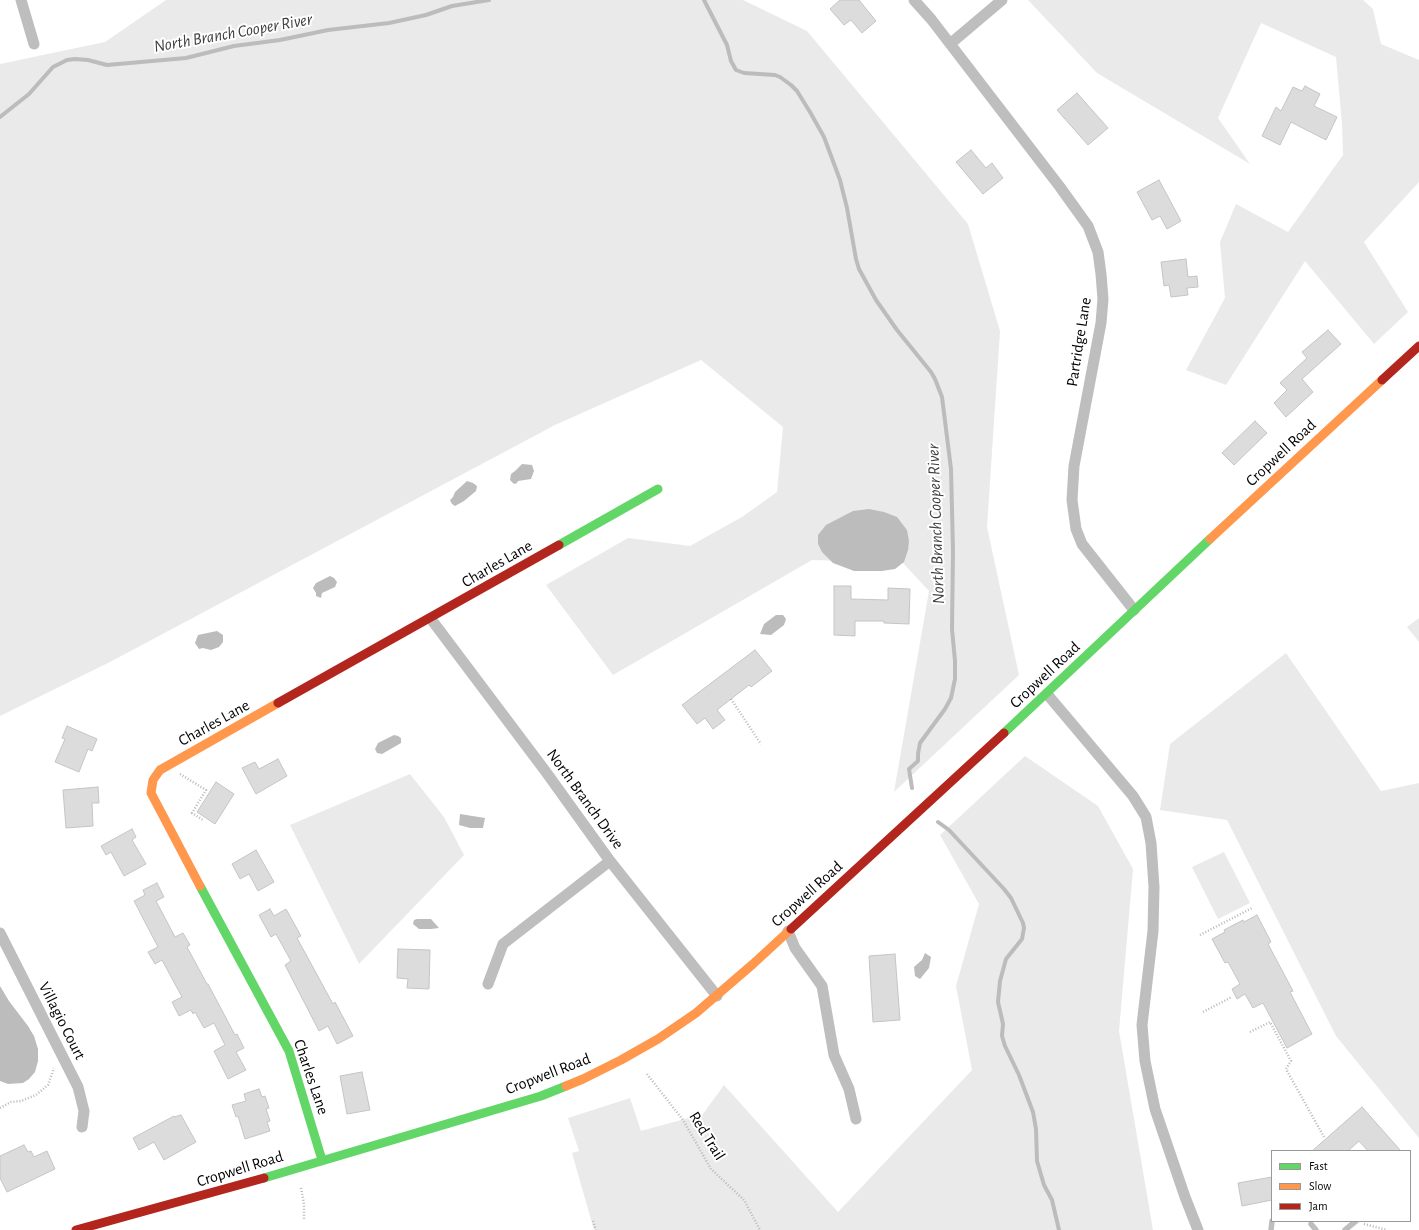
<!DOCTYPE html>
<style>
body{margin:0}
#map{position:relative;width:1419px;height:1230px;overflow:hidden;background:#fff;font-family:"Alegreya Sans",sans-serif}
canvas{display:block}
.legend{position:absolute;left:1271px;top:1150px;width:140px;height:72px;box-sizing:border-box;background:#fff;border:1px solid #999;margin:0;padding:5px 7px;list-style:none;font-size:12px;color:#000}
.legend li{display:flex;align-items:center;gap:8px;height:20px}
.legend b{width:20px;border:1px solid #999}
</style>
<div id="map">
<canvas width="1419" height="1230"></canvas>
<ul class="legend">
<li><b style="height:5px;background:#63d668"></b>Fast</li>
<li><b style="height:5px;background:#ff974d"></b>Slow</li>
<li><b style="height:5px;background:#b3261e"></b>Jam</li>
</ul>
</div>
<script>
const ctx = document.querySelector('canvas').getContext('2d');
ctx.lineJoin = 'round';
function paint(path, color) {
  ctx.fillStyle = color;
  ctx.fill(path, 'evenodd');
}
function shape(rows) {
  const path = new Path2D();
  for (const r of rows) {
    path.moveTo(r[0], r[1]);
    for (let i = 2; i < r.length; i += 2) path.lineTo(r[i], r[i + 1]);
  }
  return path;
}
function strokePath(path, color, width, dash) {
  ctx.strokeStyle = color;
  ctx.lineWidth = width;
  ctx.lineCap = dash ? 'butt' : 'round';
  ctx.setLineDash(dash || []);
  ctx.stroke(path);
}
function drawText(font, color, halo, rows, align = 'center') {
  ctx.font = font + ' "Alegreya Sans",sans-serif';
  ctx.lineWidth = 4;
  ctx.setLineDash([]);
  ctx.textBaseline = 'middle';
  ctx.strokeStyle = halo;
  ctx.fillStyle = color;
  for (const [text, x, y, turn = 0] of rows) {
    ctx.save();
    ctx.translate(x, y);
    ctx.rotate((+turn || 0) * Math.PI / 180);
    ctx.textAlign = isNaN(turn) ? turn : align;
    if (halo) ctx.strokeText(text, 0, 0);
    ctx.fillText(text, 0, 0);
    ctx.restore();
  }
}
paint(shape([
 [166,0,743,0,807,31,968,224,1000,331,987,527,1019,675,894,792,929,591,903,563,812,560,613,675,546,585,628,538,690,546,742,517,777,492,783,427,701,360,555,425,110,662,0,716,0,64,105,42],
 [1028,0,1363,0,1373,9,1381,44,1419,60,1419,182,1364,242,1408,312,1374,344,1305,261,1226,385,1186,370,1225,298,1220,242,1236,204,1288,232,1343,155,1342,124,1336,57,1261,23,1218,118,1250,164,1097,73],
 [1419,618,1419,642,1407,627],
 [1286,653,1381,791,1419,783,1419,1138,1336,1036,1227,820,1160,810,1170,744],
 [1025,756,1098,806,1133,869,1119,1031,1153,1230,594,1230,572,1153,579,1151,568,1118,630,1098,641,1131,703,1114,724,1085,838,1212,972,1070,956,986,979,904,940,835],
 [410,774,444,817,464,855,359,964,290,825],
 [1224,852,1250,903,1218,919,1192,867]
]), '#eaeaea');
paint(shape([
 [522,464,532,465,534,471,531,479,518,481,517,483,514,484,510,480,511,474,515,471],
 [467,481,473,483,477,486,476,491,464,501,455,506,452,504,450,500,453,497,455,492],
 [869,509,884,512,897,517,907,530,909,541,908,550,904,562,895,569,882,571,854,571,833,563,822,552,818,544,818,535,826,525,853,511],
 [330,576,334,578,337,582,335,587,322,593,321,598,316,596,316,593,313,588,316,583],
 [776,615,783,615,786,619,784,625,771,635,760,634,764,624],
 [217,631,223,635,223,642,219,647,211,650,203,648,199,649,195,643,198,635],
 [394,735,398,736,401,738,401,743,382,754,377,753,375,749,378,743],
 [460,814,485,818,483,828,470,828,459,825],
 [417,919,431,919,439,928,431,929,419,929,413,924,414,920],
 [925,953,931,957,929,968,920,979,915,976,914,967,922,960],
 [0,986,9,1001,28,1026,34,1036,38,1049,38,1061,35,1072,29,1079,23,1083,8,1084,0,1081]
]), '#bcbcbc');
strokePath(shape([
 [704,0,727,45,731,61,736,70,744,73,775,75,780,77,791,85,797,91,810,112,824,137,840,180,847,208,856,259,859,269,876,300,897,330,931,372,935,379,942,397,951,469,953,551,952,629,955,661,955,679,951,698,945,709,920,743,918,754,918,761,909,769,912,788],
 [0,117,29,94,53,67,67,60,75,59,88,60,107,65,186,58,234,46,280,40,328,30,389,23,426,15,452,6,489,0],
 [938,822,949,830,1004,889,1011,898,1023,923,1024,928,1022,939,1006,959,1000,981,998,1002,1003,1024,1002,1036,1005,1046,1019,1075,1033,1112,1036,1129,1037,1161,1044,1185,1052,1200,1059,1230]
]), '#bcbcbc', 4);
const building = shape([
 [840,0,859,0,876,21,862,33,851,20,844,25,830,9,840,0],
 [1305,86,1320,94,1314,106,1337,117,1326,140,1291,122,1280,145,1262,136,1276,107,1281,111,1293,87,1302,91,1305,86],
 [1077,93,1108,128,1088,145,1057,110,1077,93],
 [971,150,986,168,992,163,1003,178,983,194,956,162,971,150],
 [1159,180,1181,221,1167,229,1160,216,1152,220,1137,192,1159,180],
 [1186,259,1188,277,1197,276,1198,287,1187,288,1188,295,1171,297,1169,285,1164,286,1161,262,1186,259],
 [1328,330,1341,344,1302,379,1313,392,1286,417,1274,403,1287,390,1280,383,1307,358,1302,352,1328,330],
 [1255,421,1267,433,1234,465,1222,453,1255,421],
 [834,586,851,586,851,599,888,600,888,588,910,589,909,624,884,623,884,621,855,621,855,636,834,635,834,586],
 [755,650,772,671,751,687,749,685,717,710,725,720,713,729,705,718,697,724,682,705,755,650],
 [67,726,97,739,92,751,88,749,79,772,55,762,65,739,62,738,67,726],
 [278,759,287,776,256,794,242,768,255,762,259,769,278,759],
 [216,782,234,794,215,824,197,812,216,782],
 [98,787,99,803,92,803,93,826,66,828,63,790,98,787],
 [132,829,136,837,132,840,146,864,124,876,111,852,106,855,101,846,132,829],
 [256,850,274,882,258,891,249,874,240,879,232,864,256,850],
 [157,883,164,897,156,901,175,937,183,933,190,945,187,947,207,984,208,984,235,1035,237,1034,244,1048,236,1052,246,1070,228,1079,214,1051,225,1045,214,1023,204,1028,195,1012,193,1014,191,1010,179,1016,172,1002,182,997,162,960,155,964,148,952,158,947,134,901,145,895,143,890,157,883],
 [270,909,274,916,286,909,301,936,297,938,333,1004,335,1002,353,1036,337,1044,328,1026,319,1031,285,965,291,961,276,934,271,937,259,915,270,909],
 [1257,915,1271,942,1268,944,1293,991,1290,992,1312,1034,1287,1048,1263,1003,1253,1008,1245,994,1237,999,1232,989,1240,984,1228,962,1225,963,1212,939,1225,932,1224,930,1243,920,1244,922,1257,915],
 [398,949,430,950,429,989,407,988,408,979,397,978,398,949],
 [895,954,900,1020,873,1022,869,956,895,954],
 [362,1072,370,1110,347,1114,340,1076,362,1072],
 [259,1089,262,1097,265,1096,269,1108,266,1109,270,1121,267,1122,270,1131,245,1139,238,1116,236,1117,232,1105,246,1101,244,1094,259,1089],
 [1362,1107,1401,1151,1368,1151,1359,1141,1348,1151,1312,1151,1362,1107],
 [181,1115,196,1142,164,1160,154,1142,139,1150,133,1138,174,1116,174,1117,181,1115],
 [24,1145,28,1152,31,1151,34,1157,47,1151,55,1169,7,1192,0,1178,0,1156,24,1145],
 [1272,1177,1272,1200,1242,1206,1238,1183,1272,1177]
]);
paint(building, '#dcdcdc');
strokePath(building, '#c5c5c5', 1);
strokePath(shape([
 [731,699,761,744],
 [180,774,206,790,192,813,203,820],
 [1200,935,1252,908],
 [1203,1012,1232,997],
 [1250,1032,1270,1022,1291,1061,1286,1069,1324,1137],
 [647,1074,683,1120,711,1169,744,1200,760,1230],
 [0,1108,11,1102,21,1101,36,1095,48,1085,54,1068],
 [301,1188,304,1204,304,1219],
 [593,1221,596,1230],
 [1364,1224,1387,1230]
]), '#b8b8b8', 2.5, [1, 2]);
strokePath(shape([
 [1311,1224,1316,1230],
 [1271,1230,1272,1221],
 [1345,1230,1356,1221]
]), '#bebebe', 5.5);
strokePath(shape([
 [21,0,34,44],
 [914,0,931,19,1060,187,1088,226,1098,252,1101,274,1103,299,1101,323,1074,466,1072,500,1076,529,1082,544,1134,610],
 [950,44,1002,0],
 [431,619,546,772,610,861,717,996],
 [1047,694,1133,796,1146,817,1151,843,1154,887,1153,931,1142,1025,1145,1061,1155,1109,1185,1197,1198,1230],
 [788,931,795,948,822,986,834,1055,849,1089,856,1119],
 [0,933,78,1087,84,1111,82,1127],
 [488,984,503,944,610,861]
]), '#bebebe', 11);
strokePath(shape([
 [559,545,658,489],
 [1004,733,1210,539],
 [200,886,289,1051,322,1160],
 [264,1178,541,1096,566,1086]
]), '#63d668', 9);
strokePath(shape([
 [1210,539,1382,380],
 [200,886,151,793,153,780,160,770,278,703],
 [566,1086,583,1079,621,1060,658,1039,696,1013,753,964,791,929]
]), '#ff974d', 9);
strokePath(shape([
 [1382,380,1419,346],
 [278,703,559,545],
 [791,929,1004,733],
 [76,1230,264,1178]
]), '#b3261e', 9);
drawText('16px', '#000', '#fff', [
 ["Partridge Lane",1079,342,-81],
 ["Cropwell Road",1281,453,-43],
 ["Charles Lane",497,564,-30],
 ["Cropwell Road",1045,675,-43],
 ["Charles Lane",214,723,-29],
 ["North Branch Drive",585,799,54],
 ["Cropwell Road",807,894,-42],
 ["Villagio Court",62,1021,63],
 ["Cropwell Road",548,1074,-21],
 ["Charles Lane",311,1077,71],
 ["Red Trail",707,1136,58],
 ["Cropwell Road",240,1169,-17]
]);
drawText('italic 17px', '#404040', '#fff', [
 ["North Branch Cooper River",233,33,-10],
 ["North Branch Cooper River",936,524,-92]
]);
</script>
